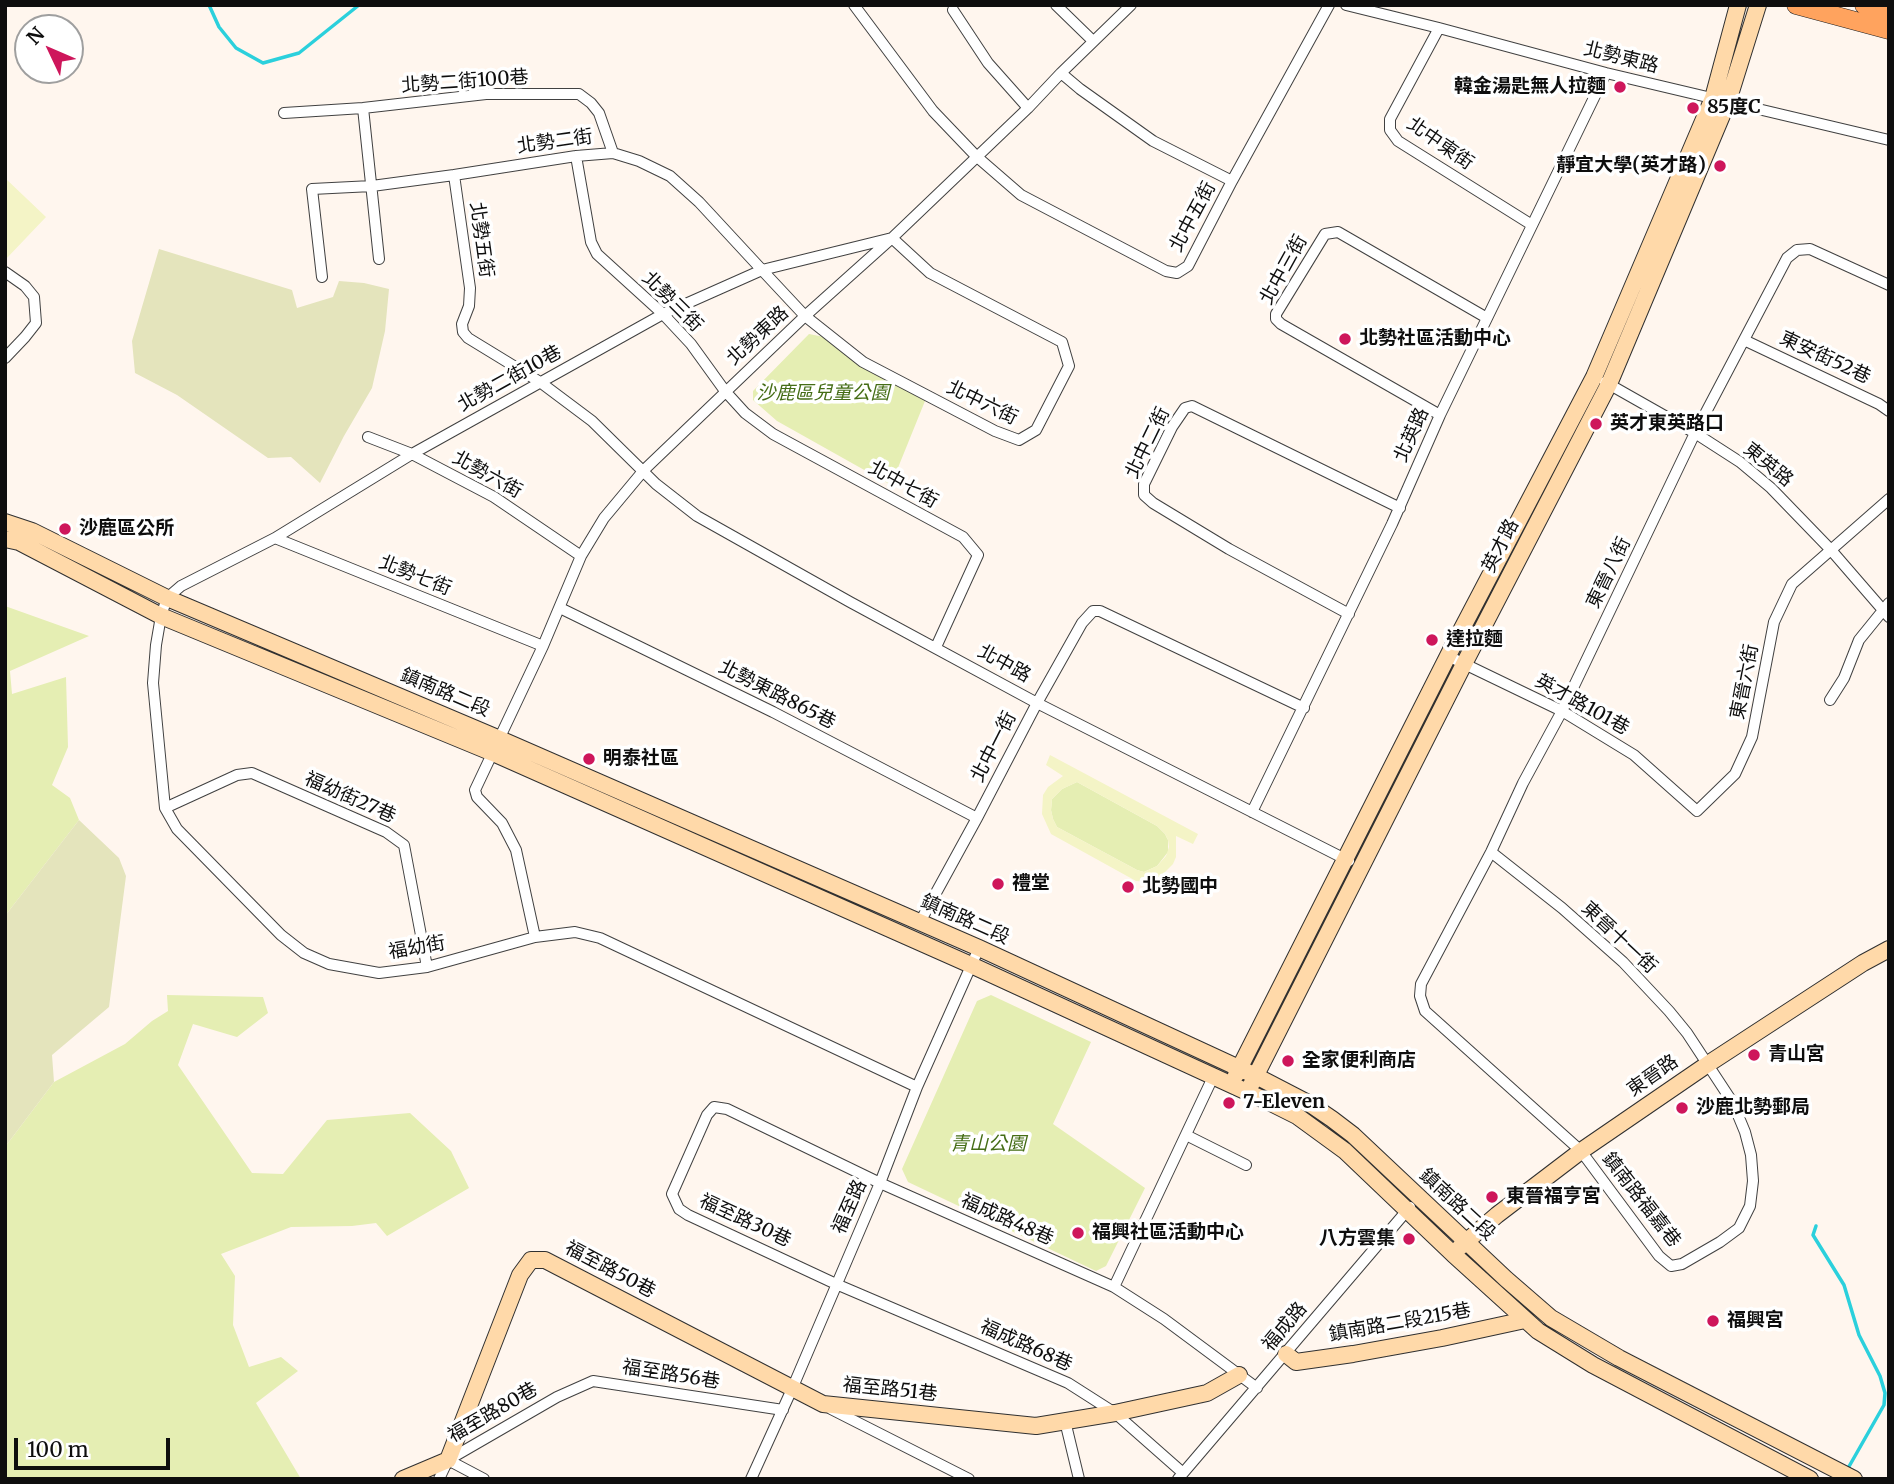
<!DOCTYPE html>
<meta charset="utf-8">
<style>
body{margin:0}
#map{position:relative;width:1894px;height:1484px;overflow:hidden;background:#fff6ee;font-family:Merriweather,serif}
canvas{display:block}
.frame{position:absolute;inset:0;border:7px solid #0e0e0e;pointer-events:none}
.north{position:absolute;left:14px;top:14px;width:70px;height:70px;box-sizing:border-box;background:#fff;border:2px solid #9f9f9f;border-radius:50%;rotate:314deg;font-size:19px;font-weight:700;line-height:28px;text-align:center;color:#0e0e0e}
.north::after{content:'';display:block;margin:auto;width:24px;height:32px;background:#ce165b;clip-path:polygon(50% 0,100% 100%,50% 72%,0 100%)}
.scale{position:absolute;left:14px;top:1438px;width:156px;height:32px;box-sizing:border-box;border:4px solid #0e0e0e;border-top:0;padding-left:9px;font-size:21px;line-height:24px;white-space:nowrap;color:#0e0e0e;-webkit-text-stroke:5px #fff;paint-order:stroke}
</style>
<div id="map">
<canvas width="1894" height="1484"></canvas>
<div class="frame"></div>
<div class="north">N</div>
<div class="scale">100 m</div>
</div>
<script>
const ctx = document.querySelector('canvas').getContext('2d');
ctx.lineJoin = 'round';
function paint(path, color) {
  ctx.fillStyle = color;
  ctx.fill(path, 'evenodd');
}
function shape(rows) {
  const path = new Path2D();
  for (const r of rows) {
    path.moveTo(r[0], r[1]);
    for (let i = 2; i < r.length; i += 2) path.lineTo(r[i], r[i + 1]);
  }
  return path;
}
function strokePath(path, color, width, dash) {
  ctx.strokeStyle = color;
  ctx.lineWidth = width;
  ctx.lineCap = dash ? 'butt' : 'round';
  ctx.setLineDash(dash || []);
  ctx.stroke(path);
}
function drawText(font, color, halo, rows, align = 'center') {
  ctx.font = font + ' Merriweather,"Noto Sans TC",serif';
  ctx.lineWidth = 7;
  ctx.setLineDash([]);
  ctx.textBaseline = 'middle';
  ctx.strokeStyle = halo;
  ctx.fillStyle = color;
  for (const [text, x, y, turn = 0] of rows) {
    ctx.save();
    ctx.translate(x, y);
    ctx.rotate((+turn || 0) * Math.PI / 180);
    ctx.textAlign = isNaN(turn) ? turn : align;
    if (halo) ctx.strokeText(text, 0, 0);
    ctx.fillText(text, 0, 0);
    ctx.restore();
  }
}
paint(shape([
 [809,334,824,337,861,364,925,401,891,485,777,421,753,400,753,391],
 [5,606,89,636,10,671,12,694,66,677,68,747,52,785,70,798,79,820,5,916],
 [1077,782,1157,826,1165,834,1168,840,1168,852,1157,866,1144,872,1137,870,1057,827,1053,819,1051,810,1052,799,1062,789],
 [167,995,263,997,268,1013,237,1037,193,1024,178,1065,252,1173,283,1174,327,1120,410,1113,451,1151,469,1188,387,1236,376,1223,352,1226,291,1227,221,1254,235,1276,233,1325,249,1367,281,1357,298,1371,256,1403,301,1479,5,1479,5,1147,54,1082,125,1044,152,1021,168,1011],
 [991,995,1091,1042,1053,1124,1145,1188,1106,1266,1096,1271,908,1182,902,1169,977,1001]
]), '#e5eeb3');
paint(shape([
 [159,249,292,290,297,308,333,297,339,281,364,283,389,289,385,331,372,388,344,436,320,483,291,457,268,458,177,395,135,373,132,341],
 [79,820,119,858,126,876,109,1007,52,1055,54,1082,5,1147,5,916]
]), '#e4e4bc');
paint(shape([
 [5,178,46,217,6,259,5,258],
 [1050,755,1198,834,1193,844,1176,836,1176,857,1173,864,1159,878,1149,882,1136,881,1051,834,1042,814,1043,795,1048,787,1063,776,1046,765],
 [1077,782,1157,826,1165,834,1168,840,1169,847,1166,856,1157,866,1144,872,1137,870,1057,827,1053,819,1051,810,1052,799,1062,789]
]), '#f4f4c6');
strokePath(shape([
 [209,5,219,27,236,48,263,63,299,53,359,5],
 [1816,1226,1813,1235,1844,1285,1859,1335,1880,1376,1885,1393,1884,1405,1847,1470]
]), '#2bd0dc', 3.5);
const street = shape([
 [854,5,933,111,976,156,1021,195,1166,271,1177,273,1188,266,1232,181,1329,5],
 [1056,5,1093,41],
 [1346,5,1439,28,1606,73,1889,140],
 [953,10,988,63,1028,108],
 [1439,28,1390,119,1390,130,1398,141,1532,225],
 [1061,73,1080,89,1153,141,1232,181],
 [363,108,379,259],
 [284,113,363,108,486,94,579,94,591,103,599,113,613,153],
 [576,156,591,242,597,254,663,314,691,344,725,391,745,413,773,434,963,537,978,555,936,647],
 [454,175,470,288,469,306,462,324,463,332,468,338,540,382,592,421,656,484,697,516,850,602,1037,703,1349,861],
 [5,272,25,286,34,297,36,323,25,337,5,358],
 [322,277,312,189,372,186,454,175,576,156,613,153,639,161,670,176,699,202,762,270,805,316,863,362,995,431,1019,440,1036,430,1069,366,1062,342,930,273,892,238,762,270,663,314,412,454,275,538,181,586,167,598,161,616,156,645,153,683,165,808,177,829,281,935,304,953,329,964,379,973,427,967,535,937,575,932,600,938,917,1087],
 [1744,340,1879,404,1889,411],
 [1605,382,1695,433,1740,462,1771,488,1831,550,1889,617],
 [1440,415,1281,324,1276,319,1276,314,1325,234,1338,232,1487,318],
 [368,437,412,454,494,497,581,556],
 [275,538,543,646],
 [560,608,773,712,977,818],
 [1349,614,1229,549,1153,503,1144,495,1144,484,1172,427,1185,408,1192,406,1400,508],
 [1448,656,1562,711,1634,755,1697,811,1735,774,1752,737,1774,622,1792,584,1889,499],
 [1830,700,1844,678,1859,640,1889,603],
 [165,808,237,775,252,773,386,832,404,845,427,967],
 [1252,812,1392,524,1440,415,1606,73],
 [1491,852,1562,908,1623,962,1669,1011,1687,1033,1733,1103,1745,1132,1751,1155,1753,1181,1750,1206,1739,1228,1720,1242,1682,1264,1671,1266,1659,1256,1581,1151,1425,1011,1420,996,1421,984,1491,852,1523,783,1562,711,1695,433,1787,258,1797,250,1810,249,1889,285],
 [920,922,977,818,1037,703,1082,623,1093,611,1100,611,1304,708],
 [535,937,516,850,502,823,477,797,475,790,543,646,581,556,604,518,644,470,805,316,892,238,1028,108,1061,73,1131,5],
 [1186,1135,1246,1165],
 [1114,1287,1214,1075],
 [831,1409,969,1479],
 [1065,1421,1079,1479],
 [448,1460,557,1397,593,1381,783,1410],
 [448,1460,484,1479],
 [1183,1473,1115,1413,1068,1383,836,1284,688,1215,679,1209,672,1194,707,1115,714,1107,727,1109,880,1183,1114,1287,1164,1319,1257,1388],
 [439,1479,448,1460],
 [751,1479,792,1389,880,1183,917,1087,979,948],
 [1178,1479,1410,1207]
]);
const secondary = shape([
 [5,522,32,531,167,598,500,739,979,948,1256,1076,1310,1104,1332,1119,1353,1135,1506,1279,1551,1318,1619,1358,1854,1479],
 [5,539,19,542,161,616,493,753,971,965,1269,1102,1297,1116,1345,1151,1453,1254,1538,1331,1593,1365,1810,1479],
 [1236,1075,1455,642,1594,377,1713,98,1738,5],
 [1251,1085,1464,664,1609,384,1728,101,1758,5],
 [1460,1247,1497,1215,1581,1151,1708,1064,1863,963,1889,949],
 [1286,1354,1296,1362,1353,1354,1442,1338,1525,1320],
 [403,1479,448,1460,520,1275,531,1260,545,1260,823,1404,1036,1426,1115,1413,1207,1393,1239,1375]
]);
const primary = shape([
 [1796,5,1889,30],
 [1864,5,1889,12]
]);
strokePath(street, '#414141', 12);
strokePath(secondary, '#303030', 18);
strokePath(primary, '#1f1f1f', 19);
strokePath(street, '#fff', 10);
strokePath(secondary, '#ffd9a9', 16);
strokePath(primary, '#ffa35e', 18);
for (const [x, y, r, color] of [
 [1620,87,7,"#ce165b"],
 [1693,108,7,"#ce165b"],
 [1720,166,7,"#ce165b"],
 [1345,339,7,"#ce165b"],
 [1596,424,7,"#ce165b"],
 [65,529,7,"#ce165b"],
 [1432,640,7,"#ce165b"],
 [589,759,7,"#ce165b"],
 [998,884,7,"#ce165b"],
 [1128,887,7,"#ce165b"],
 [1754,1055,7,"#ce165b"],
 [1288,1061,7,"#ce165b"],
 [1229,1103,7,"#ce165b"],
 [1682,1108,7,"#ce165b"],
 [1492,1197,7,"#ce165b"],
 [1078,1233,7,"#ce165b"],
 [1409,1239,7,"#ce165b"],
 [1713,1321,7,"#ce165b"]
]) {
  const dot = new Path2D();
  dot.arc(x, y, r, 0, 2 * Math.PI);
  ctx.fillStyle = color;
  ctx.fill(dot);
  strokePath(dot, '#fff', 2.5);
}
drawText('19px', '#0e0e0e', '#fff', [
 ["北勢東路",1621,58,14],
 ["北勢二街100巷",465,82,-4],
 ["北勢二街",555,142,-8],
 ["北中東街",1440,144,35],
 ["北中五街",1193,217,-62],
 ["北勢五街",481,240,82],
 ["北中三街",1284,270,-61],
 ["北勢三街",672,302,45],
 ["北勢東路",758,336,-43],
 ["東安街52巷",1825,358,25],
 ["北勢二街10巷",510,379,-29],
 ["北中六街",982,403,26],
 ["北英路",1412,435,-66],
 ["北中二街",1148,443,-64],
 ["東英路",1768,465,39],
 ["北勢六街",487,475,29],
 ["北中七街",903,485,29],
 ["英才路",1501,546,-63],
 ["東晉八街",1609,573,-64],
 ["北勢七街",415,576,22],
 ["北中路",1004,664,29],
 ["東晉六街",1745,682,-79],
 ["鎮南路二段",445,693,23],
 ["北勢東路865巷",777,695,27],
 ["英才路101巷",1582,705,29],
 ["北中一街",994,747,-63],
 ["福幼街27巷",350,798,24],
 ["鎮南路二段",965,920,24],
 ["東晉十一街",1619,938,43],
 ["福幼街",417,948,-10],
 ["東晉路",1653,1076,-35],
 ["鎮南路福嘉巷",1641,1200,52],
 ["鎮南路二段",1457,1205,43],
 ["福至路",850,1207,-66],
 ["福成路48巷",1007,1220,24],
 ["福至路30巷",745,1221,25],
 ["福至路50巷",610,1270,28],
 ["鎮南路二段215巷",1400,1323,-10],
 ["福成路",1285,1327,-50],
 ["福成路68巷",1026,1346,24],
 ["福至路56巷",671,1375,9],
 ["福至路51巷",890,1390,6],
 ["福至路80巷",493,1413,-30]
]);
drawText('bold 19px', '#0e0e0e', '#fff', [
 ["韓金湯匙無人拉麵",1606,87,"right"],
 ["85度C",1707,108],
 ["靜宜大學(英才路)",1706,166,"right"],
 ["北勢社區活動中心",1359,339],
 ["英才東英路口",1610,424],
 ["沙鹿區公所",79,529],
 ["達拉麵",1446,640],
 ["明泰社區",603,759],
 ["禮堂",1012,884],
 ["北勢國中",1142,887],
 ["青山宮",1768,1055],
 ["全家便利商店",1302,1061],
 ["7-Eleven",1243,1103],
 ["沙鹿北勢郵局",1696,1108],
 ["東晉福亨宮",1506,1197],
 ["福興社區活動中心",1092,1233],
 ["八方雲集",1395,1239,"right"],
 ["福興宮",1727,1321]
], 'left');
drawText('italic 19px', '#456d16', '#fff', [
 ["沙鹿區兒童公園",823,394],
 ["青山公園",988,1145]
]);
</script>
